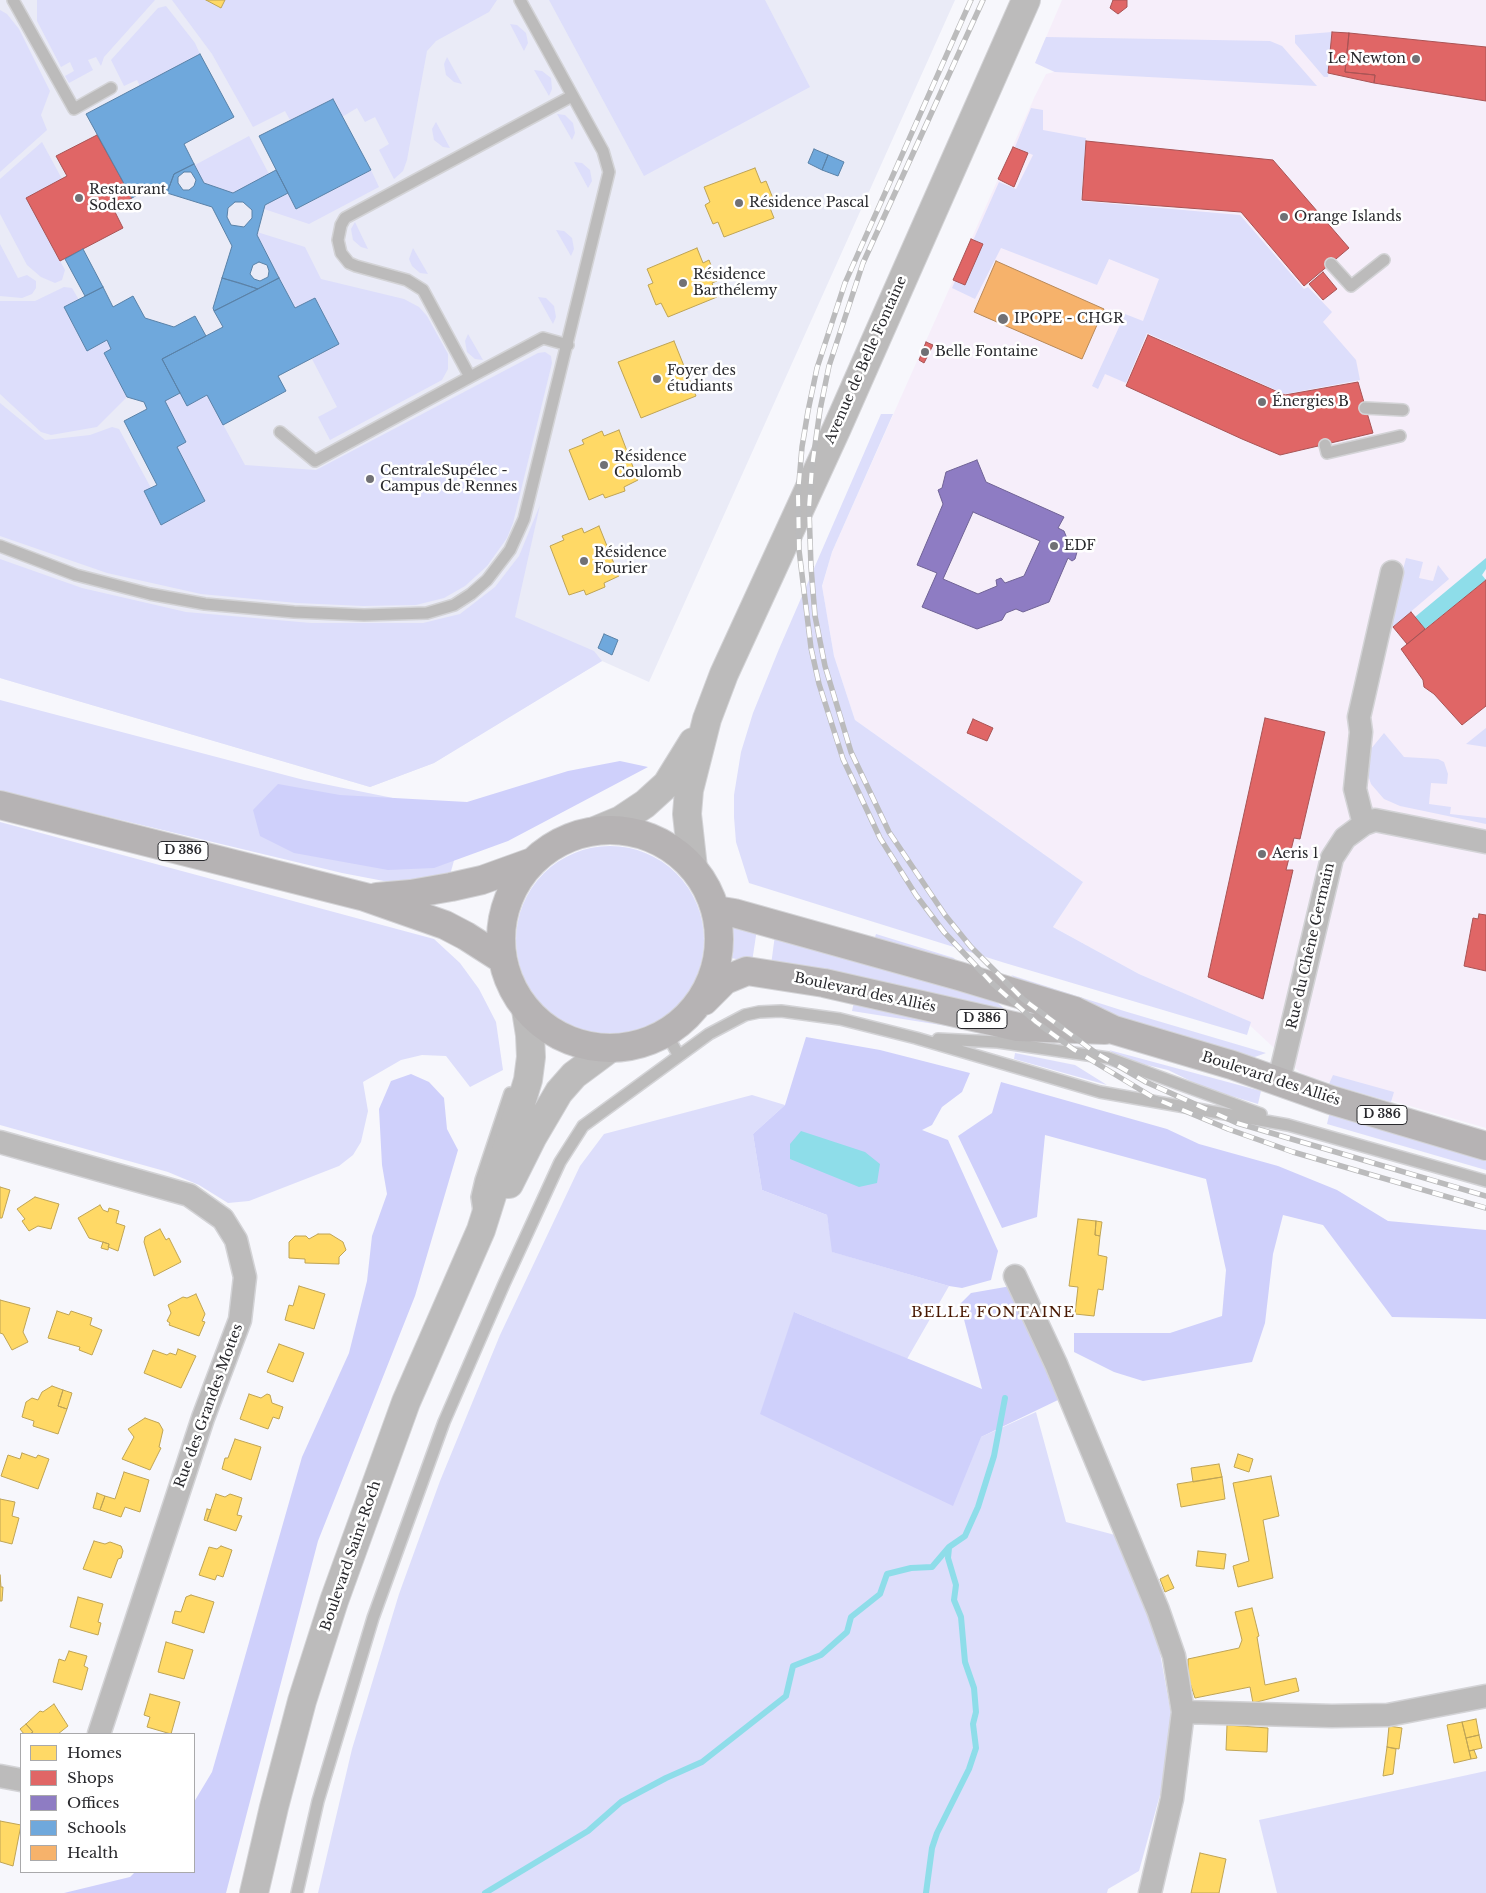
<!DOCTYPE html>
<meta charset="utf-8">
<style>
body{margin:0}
#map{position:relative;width:1486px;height:1893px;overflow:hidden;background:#f7f7fc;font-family:"Libre Baskerville",serif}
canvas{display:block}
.legend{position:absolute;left:20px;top:1733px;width:175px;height:140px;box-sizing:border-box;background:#fff;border:1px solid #a9a9ab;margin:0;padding:6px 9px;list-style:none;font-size:15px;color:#29292d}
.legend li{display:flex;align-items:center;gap:10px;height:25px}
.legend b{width:25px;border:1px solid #a9a9ab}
</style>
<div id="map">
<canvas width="1486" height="1893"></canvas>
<ul class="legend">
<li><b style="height:14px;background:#ffd966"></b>Homes</li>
<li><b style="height:14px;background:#e06666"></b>Shops</li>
<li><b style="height:14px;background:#8e7cc3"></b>Offices</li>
<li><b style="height:14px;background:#6fa8dc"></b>Schools</li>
<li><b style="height:14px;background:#f6b26b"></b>Health</li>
</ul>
</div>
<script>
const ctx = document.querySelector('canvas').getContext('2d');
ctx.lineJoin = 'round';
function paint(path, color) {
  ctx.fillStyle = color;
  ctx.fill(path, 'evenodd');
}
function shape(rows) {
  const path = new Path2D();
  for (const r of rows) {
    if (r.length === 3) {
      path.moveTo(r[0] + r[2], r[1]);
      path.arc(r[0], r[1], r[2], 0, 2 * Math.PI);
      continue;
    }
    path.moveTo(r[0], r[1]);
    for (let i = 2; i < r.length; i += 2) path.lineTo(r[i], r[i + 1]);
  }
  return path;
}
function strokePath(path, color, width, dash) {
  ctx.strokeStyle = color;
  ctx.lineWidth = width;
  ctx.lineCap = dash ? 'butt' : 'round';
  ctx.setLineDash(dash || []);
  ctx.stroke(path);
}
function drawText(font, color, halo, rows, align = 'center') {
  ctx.font = font + ' "Libre Baskerville",serif';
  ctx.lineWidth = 5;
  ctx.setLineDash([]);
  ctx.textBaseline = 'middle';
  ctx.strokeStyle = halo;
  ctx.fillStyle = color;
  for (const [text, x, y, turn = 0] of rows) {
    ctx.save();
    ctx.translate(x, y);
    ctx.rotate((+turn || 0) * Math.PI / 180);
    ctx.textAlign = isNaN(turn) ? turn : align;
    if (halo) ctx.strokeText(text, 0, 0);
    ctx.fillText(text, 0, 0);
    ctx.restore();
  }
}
paint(shape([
 [1062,0,1486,0,1486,1128,1303,1075,1243,1019,1139,974,1053,927,1083,882,855,720,834,656,822,587,832,552,1035,96,1046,74,1054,72,1035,63]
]), '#f6eefa');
paint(shape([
 [0,0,955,0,649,682,602,661,434,763,370,787,0,678]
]), '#eaebf7');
paint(shape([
 [37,0,155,0,104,57,101,66,96,57,88,60,93,70,69,83,65,76,74,71,70,62,61,67,37,21],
 [172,0,206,0,220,8,225,0,497,0,489,12,436,41,427,51,407,160,403,171,394,179,379,150,389,144,375,117,365,122,357,108,342,117,333,99,290,120,285,111,253,127,212,54],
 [549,0,765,0,810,87,644,176],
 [166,6,195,43,200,54,140,86,137,80,124,86,111,60,158,8],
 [0,10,7,14,19,29,50,91,41,115,47,130,0,172],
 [510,24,517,25,526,33,528,43,524,51],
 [1332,32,1328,77,1324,77,1295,43,1295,35],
 [1046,37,1270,41,1282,46,1317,86,1055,72,1035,63],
 [447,57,462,84,454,82,446,75,444,64],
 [534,70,542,71,551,78,552,89,549,96],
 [1031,108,1043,110,1043,130,1086,138,1081,201,1240,215,1304,289,1308,287,1332,312,1323,322,1356,360,1360,380,1285,394,1147,333,1126,383,1105,374,1098,389,1092,386,1125,314,1143,321,1159,279,1109,259,1097,285,1001,248,975,299,952,288,999,182,1016,189,1033,155,1015,147],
 [557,114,565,115,573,123,575,133,572,140],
 [436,122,450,148,443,147,434,140,432,129],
 [249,136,269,174,233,193,204,183,195,165],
 [42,142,62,179,26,198,65,270,62,280,55,283,41,277,27,265,0,214,0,179],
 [574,162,582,163,590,170,592,181,588,188],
 [371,170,379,187,309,224,264,209,265,205,288,193,297,209],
 [355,222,368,249,361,247,353,240,351,229],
 [556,230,564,231,572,238,574,249,571,256],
 [257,232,305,247,321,279,404,299,419,307,427,316,448,354,448,369,442,380,330,440,318,417,337,407,312,359,339,344,295,308,257,235],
 [0,244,18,278,27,275,36,281,36,288,32,294,22,298,0,296],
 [413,248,428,274,420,273,412,266,409,259],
 [64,287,72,288,79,300,64,308,87,350,107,340,111,349,104,353,127,397,97,427,51,435,41,432,0,394,0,301,35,301],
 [538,297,546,298,554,306,556,317,553,324],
 [468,334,483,360,475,359,467,352,465,341],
 [545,352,551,356,552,363,513,523,507,538,487,566,465,586,444,598,416,605,363,606,297,603,201,594,107,573,0,536,0,403,45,440,90,435,112,427,119,429,151,488,144,492,161,525,205,501,177,447,186,442,165,401,180,393,187,406,207,395,245,465,316,470,538,353],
 [881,414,893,414,832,552,822,586,834,656,855,720,1083,882,1053,927,1139,974,1251,1022,1247,1035,1005,963,749,883,736,842,734,817,734,795,741,752,753,713,779,649],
 [540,505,515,617,594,651,602,661,434,763,370,787,0,678,0,559,82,588,186,612,311,623,423,623,460,614,495,587,519,556],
 [1406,558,1423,562,1419,578,1433,581,1438,565,1449,579,1387,632],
 [0,700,304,780,467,813,450,875,420,881,389,882,342,873,0,791],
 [1486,728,1486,747,1466,744],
 [1384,733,1404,757,1438,759,1444,762,1448,774,1447,784,1431,783,1429,804,1451,807,1450,814,1486,818,1486,824,1400,806,1384,799,1371,784,1368,775,1366,755],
 [0,822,434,939,460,963,479,989,496,1022,503,1070,470,1087,446,1056,422,1055,401,1060,363,1082,368,1111,361,1142,353,1155,339,1166,249,1201,228,1203,199,1185,168,1172,0,1125],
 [610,940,94],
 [732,922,757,929,752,962,731,958],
 [876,934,954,958,967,974,873,943],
 [775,935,983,990,1017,1020,771,965],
 [1011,975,1124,1011,1266,1053,1252,1058,1032,993],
 [855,997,985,1032,852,1011],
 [1109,1050,1261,1091,1258,1104,1205,1088,1168,1070,1122,1059],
 [1015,1053,1075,1065,1107,1085,1014,1059],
 [1333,1075,1394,1092,1391,1102,1329,1084],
 [752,1095,785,1105,753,1134,762,1190,827,1215,833,1252,949,1286,907,1359,794,1312,981,1437,1036,1412,1066,1522,1115,1535,1157,1636,1171,1714,1161,1791,1139,1871,1108,1889,1107,1893,318,1893,352,1749,399,1594,440,1481,500,1335,580,1166,604,1134],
 [1330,1111,1486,1156,1486,1170,1327,1124],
 [1486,1771,1486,1893,1277,1893,1259,1820]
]), '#dddefb');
paint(shape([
 [620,761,648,767,508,841,434,868,388,870,294,853,260,836,253,810,278,784,340,795,467,802,568,771],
 [806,1037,880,1050,970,1073,962,1092,942,1107,932,1125,922,1130,948,1140,998,1251,991,1280,962,1288,949,1286,832,1252,827,1215,762,1190,753,1134,785,1105],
 [411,1074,429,1082,444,1098,447,1129,458,1150,415,1296,318,1541,226,1893,64,1893,130,1877,135,1872,194,1872,194,1802,212,1772,302,1457,349,1353,367,1281,372,1236,387,1194,382,1165,379,1109,391,1081],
 [1001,1082,1167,1129,1199,1144,1278,1166,1337,1190,1388,1221,1486,1230,1486,1319,1392,1317,1323,1225,1283,1215,1273,1254,1265,1323,1252,1362,1143,1381,1114,1372,1074,1352,1074,1333,1170,1333,1222,1316,1226,1270,1206,1179,1045,1135,1037,1217,1002,1228,958,1136,992,1113],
 [1011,1286,1058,1400,981,1437,953,1506,760,1414,794,1312,982,1389,960,1304,971,1293]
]), '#cfd0fb');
paint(shape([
 [1486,558,1486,569,1482,575,1486,580,1425,629,1415,617],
 [801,1131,865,1152,880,1164,877,1183,859,1187,790,1159,790,1144]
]), '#8edde9');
const homes = shape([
 [206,0,225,0,221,8,206,0],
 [755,168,761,183,766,181,774,201,768,203,774,218,724,237,718,222,713,224,705,205,710,202,704,187,755,168],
 [697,248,703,263,709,260,717,281,712,283,717,297,668,317,661,303,656,305,648,285,653,283,647,269,697,248],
 [674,341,696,396,641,418,618,362,674,341],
 [619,430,638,480,624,487,625,491,605,498,603,494,589,500,569,450,584,444,582,440,602,431,604,436,619,430],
 [599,526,619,576,604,583,605,587,586,595,584,590,569,595,550,546,564,540,562,536,582,528,584,533,599,526],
 [0,1187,10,1190,2,1218,0,1218,0,1187],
 [35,1197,59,1204,51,1229,38,1226,29,1231,22,1221,25,1219,17,1209,35,1197],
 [100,1205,103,1210,108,1212,109,1208,119,1211,116,1223,125,1226,118,1251,108,1247,109,1244,89,1238,78,1218,100,1205],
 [1078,1219,1096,1221,1095,1235,1100,1236,1098,1255,1107,1257,1103,1290,1098,1289,1094,1316,1075,1314,1078,1287,1069,1286,1078,1219],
 [1096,1221,1102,1222,1100,1236,1095,1235,1096,1221],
 [160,1229,166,1240,169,1238,181,1262,154,1276,144,1242,145,1237,160,1229],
 [318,1234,330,1234,343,1242,346,1250,339,1257,339,1264,305,1263,305,1259,289,1258,289,1242,295,1236,306,1236,309,1239,318,1234],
 [103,1242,109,1244,108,1250,101,1248,103,1242],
 [299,1286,325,1294,314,1329,285,1320,289,1305,293,1306,299,1286],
 [196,1294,205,1314,202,1321,205,1322,199,1336,169,1325,170,1323,167,1321,171,1313,168,1305,183,1297,187,1298,196,1294],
 [0,1300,30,1308,23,1332,28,1342,12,1350,3,1334,0,1333,0,1300],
 [57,1311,69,1315,71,1311,92,1318,90,1325,102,1330,92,1355,79,1350,80,1347,48,1338,57,1311],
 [279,1344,304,1353,293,1382,267,1372,279,1344],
 [178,1349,196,1356,181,1388,144,1373,153,1350,167,1355,170,1353,176,1355,178,1349],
 [52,1386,63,1390,58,1406,67,1409,58,1434,33,1426,34,1421,22,1417,26,1402,32,1398,38,1400,42,1392,52,1386],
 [63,1390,72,1393,67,1409,58,1406,63,1390],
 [249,1394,261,1398,267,1394,270,1395,272,1403,283,1407,279,1419,273,1417,268,1429,240,1419,249,1394],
 [145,1418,159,1423,163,1430,159,1447,161,1448,150,1470,122,1459,134,1437,128,1429,145,1418],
 [235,1439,261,1447,251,1480,222,1469,225,1458,228,1458,235,1439],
 [22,1453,36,1458,38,1455,49,1459,38,1489,1,1476,8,1455,20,1459,22,1453],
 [1238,1454,1253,1459,1249,1472,1234,1467,1238,1454],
 [1219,1464,1222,1477,1193,1482,1191,1468,1219,1464],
 [124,1472,149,1480,140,1512,125,1507,121,1517,100,1510,105,1496,115,1499,124,1472],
 [1271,1476,1279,1516,1263,1520,1273,1578,1238,1587,1233,1566,1249,1561,1233,1483,1271,1476],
 [1222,1477,1225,1499,1181,1507,1177,1484,1222,1477],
 [97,1493,105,1496,100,1510,93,1508,97,1493],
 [216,1494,225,1497,230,1494,242,1498,237,1515,242,1516,236,1531,207,1521,216,1494],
 [0,1499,15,1502,12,1516,19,1518,12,1544,0,1541,0,1499],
 [207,1509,211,1510,207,1521,204,1520,207,1509],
 [94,1541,105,1544,110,1542,121,1546,123,1551,121,1558,118,1559,111,1578,83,1569,94,1541],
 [221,1546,232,1550,223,1577,217,1575,215,1580,199,1575,209,1547,217,1549,221,1546],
 [1198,1551,1226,1554,1224,1569,1196,1566,1198,1551],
 [0,1575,1,1587,3,1587,2,1601,0,1601,0,1575],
 [1168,1575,1174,1588,1165,1592,1160,1579,1168,1575],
 [191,1595,214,1602,204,1633,172,1623,175,1611,181,1612,186,1597,191,1595],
 [78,1597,103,1604,98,1622,101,1623,98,1635,70,1627,78,1597],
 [1252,1608,1259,1636,1257,1637,1265,1685,1296,1678,1299,1691,1253,1703,1250,1687,1195,1698,1188,1677,1188,1659,1239,1648,1242,1640,1235,1612,1252,1608],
 [166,1642,193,1650,184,1679,158,1672,166,1642],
 [69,1651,87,1656,84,1666,88,1668,82,1690,53,1682,59,1659,65,1661,69,1651],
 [150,1694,180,1702,171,1734,147,1727,150,1717,144,1715,150,1694],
 [54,1704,68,1726,58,1734,30,1734,33,1732,26,1724,40,1711,43,1712,54,1704],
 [1476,1719,1479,1735,1466,1738,1462,1722,1476,1719],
 [1462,1722,1471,1759,1454,1763,1447,1725,1462,1722],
 [26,1724,33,1732,30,1734,24,1734,20,1729,26,1724],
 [1227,1725,1268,1728,1267,1752,1226,1750,1227,1725],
 [1389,1726,1402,1728,1399,1749,1387,1747,1389,1726],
 [1479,1735,1482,1748,1469,1751,1466,1738,1479,1735],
 [1387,1747,1396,1749,1393,1774,1383,1776,1387,1747],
 [1474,1750,1477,1758,1471,1759,1469,1751,1474,1750],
 [0,1821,21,1825,13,1866,0,1862,0,1821],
 [1200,1853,1226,1859,1219,1893,1191,1893,1200,1853]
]);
paint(homes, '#ffd966');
strokePath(homes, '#bfa455', 1);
const shops = shape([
 [1113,0,1127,0,1127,7,1118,14,1110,8,1113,0],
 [1332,32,1349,33,1345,72,1375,75,1374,83,1328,73,1332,32],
 [1349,33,1486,47,1486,101,1374,83,1375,75,1345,72,1349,33],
 [97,135,132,198,113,208,123,228,60,261,26,198,67,176,56,156,97,135],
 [1086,141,1273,160,1349,248,1304,286,1241,212,1082,200,1086,141],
 [1013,147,1028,153,1014,187,998,179,1013,147],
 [971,239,983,244,965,285,953,280,971,239],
 [1323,272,1337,289,1323,300,1309,284,1323,272],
 [1148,335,1285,395,1358,382,1373,433,1280,455,1242,439,1126,386,1148,335],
 [926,342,933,345,924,363,919,360,926,342],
 [1486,580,1486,706,1462,725,1434,694,1424,687,1423,680,1401,649,1486,580],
 [1411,612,1425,629,1407,644,1393,627,1411,612],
 [1265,718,1325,732,1300,839,1294,838,1286,870,1293,870,1263,999,1208,977,1265,718],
 [973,719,993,728,987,741,967,733,973,719],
 [1479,914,1486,915,1486,971,1464,966,1473,918,1478,919,1479,914]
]);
paint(shops, '#e06666');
strokePath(shops, '#a95455', 1);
const offices = shape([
 [977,460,986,482,1064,517,1058,528,1064,531,1068,541,1066,544,1077,552,1075,559,1072,561,1068,558,1049,602,1023,612,1016,609,1006,613,1002,620,977,629,922,607,937,573,917,565,943,504,938,490,942,488,946,472,977,460],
 [973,512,1040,541,1024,576,1005,583,1001,578,996,580,997,586,978,594,943,579,973,512]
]);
paint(offices, '#8e7cc3');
strokePath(offices, '#706396', 1);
const schools = shape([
 [200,54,234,117,184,144,194,164,174,174,167,193,150,188,132,198,86,114,200,54],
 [333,99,371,170,296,209,259,136,333,99],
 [814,149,828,155,822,170,808,163,814,149],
 [828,155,844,162,838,176,822,170,828,155],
 [194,164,204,183,233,193,276,170,288,193,265,205,257,235,279,278,258,289,222,278,232,246,212,207,167,193,174,174,194,164],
 [184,172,191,172,196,180,194,186,189,190,183,190,178,183,178,177,184,172],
 [235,202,243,202,252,210,252,218,244,227,231,225,227,217,228,208,235,202],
 [259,262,267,265,269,271,268,277,260,281,254,279,250,274,253,265,259,262],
 [83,249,103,287,85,296,65,259,83,249],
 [222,278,240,283,258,289,214,311,213,308,222,278],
 [279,278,295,308,315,298,339,344,278,376,286,391,223,425,207,395,187,406,162,359,223,327,214,311,279,278],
 [103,287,113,307,133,296,145,318,174,327,195,316,206,336,162,359,180,393,165,401,186,442,177,447,205,501,161,525,144,491,157,485,124,421,147,409,144,402,127,397,104,353,111,349,107,340,87,351,64,307,103,287],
 [604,634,618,640,612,655,598,648,604,634]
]);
paint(schools, '#6fa8dc');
strokePath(schools, '#5a82a8', 1);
const health = shape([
 [996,261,1104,309,1082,359,974,312,996,261]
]);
paint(health, '#f6b26b');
strokePath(health, '#b88958', 1);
strokePath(shape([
 [485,1893,588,1831,621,1802,666,1778,702,1762,786,1696,793,1666,821,1655,847,1632,851,1617,880,1594,887,1574,911,1568,932,1567,949,1547,965,1536,978,1507,994,1456,1005,1398],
 [926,1893,932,1848,937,1833,969,1769,976,1748,973,1724,976,1712,974,1688,965,1662,961,1617,954,1600,956,1585,948,1558,949,1548]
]), '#8edde9', 6);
const lane = shape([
 [13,0,74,109,111,88],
 [1331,264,1351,286,1384,260],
 [568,345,543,338,470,377,423,290,407,280,356,266,349,263,341,253,338,240,341,225,345,218,572,96],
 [1365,408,1403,410],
 [280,432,315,461,470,377],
 [1325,445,1327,453,1400,436],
 [0,546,76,575,150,594,205,604,294,612,364,615,427,613,454,605,471,594,487,580,510,550,524,519,609,172,603,151,520,0],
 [666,1033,679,1056],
 [938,1039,998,1042,1108,1058,1261,1114],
 [479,1211,477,1197,481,1180,510,1093],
 [297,1893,318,1801,373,1618,444,1422,504,1284,560,1162,583,1126,709,1034,745,1015,759,1012,781,1011,840,1019,916,1038,1100,1092,1288,1125,1486,1181]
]);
const street = shape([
 [1364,824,1355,789,1361,732,1359,717,1392,572],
 [1279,1080,1332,858,1345,838,1364,824,1375,820,1486,842],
 [0,1142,189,1195,223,1219,236,1240,245,1277,240,1320,203,1418,99,1734],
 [1015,1276,1056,1364,1158,1610,1174,1656,1183,1712,1172,1799,1150,1893],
 [1183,1712,1332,1716,1388,1715,1486,1696],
 [0,1776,21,1780]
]);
const secondary = shape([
 [597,830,621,820,645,804,667,784,693,742],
 [693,868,687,814,689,790,707,719,724,674,837,428,1026,0],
 [509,1184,532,1138,559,1092,574,1075,609,1049],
 [254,1893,274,1807,302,1701,334,1601,406,1402,481,1230,518,1113,528,1080,531,1057,530,1035,526,1010]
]);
const primary = shape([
 [0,805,365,897,445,925,466,936,502,959],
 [610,939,109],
 [377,897,411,894,451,887,482,880,532,862],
 [716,910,734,913,959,976,1075,1011,1114,1030,1232,1065,1331,1100,1486,1146],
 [704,1001,725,980,747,971,824,983,1018,1027,1105,1030]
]);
strokePath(lane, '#d3d3d6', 14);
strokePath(street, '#d3d3d6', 25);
strokePath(secondary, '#d3d3d6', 30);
strokePath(primary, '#d3d3d6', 30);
strokePath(lane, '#bcbbbb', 11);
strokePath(street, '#bcbbbb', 22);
strokePath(secondary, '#bcbbbb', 28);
strokePath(primary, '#b6b3b4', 28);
const rail = shape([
 [971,0,845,283,817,368,808,411,802,447,798,494,799,550,811,648,819,684,843,759,880,838,916,895,944,932,993,984,1036,1022,1073,1049,1154,1098,1228,1129,1293,1152,1486,1208],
 [983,0,863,263,829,366,820,410,812,467,809,508,811,567,815,616,825,666,851,752,889,832,945,915,971,947,1023,999,1096,1053,1146,1082,1237,1123,1486,1196]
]);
strokePath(rail, '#bbbbbc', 5.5);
strokePath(rail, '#fff', 4, [11]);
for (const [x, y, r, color] of [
 [1416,59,5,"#717175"],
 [79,198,5,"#717175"],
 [739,203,5,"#717175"],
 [1284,217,5,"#717175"],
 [683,283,5,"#717175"],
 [1003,319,6,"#717175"],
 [925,352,5,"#717175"],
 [657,379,5,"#717175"],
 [1262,402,5,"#717175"],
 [604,465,5,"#717175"],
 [370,479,5,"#717175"],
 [1054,546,5,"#717175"],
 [584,561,5,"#717175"],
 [1262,854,5,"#717175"]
]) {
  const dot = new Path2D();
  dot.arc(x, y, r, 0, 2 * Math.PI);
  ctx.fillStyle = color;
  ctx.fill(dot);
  strokePath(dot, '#fff', 2);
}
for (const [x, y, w] of [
 [183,851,50],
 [982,1019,50],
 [1382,1115,50]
]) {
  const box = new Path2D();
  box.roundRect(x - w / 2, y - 9.5, w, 19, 4);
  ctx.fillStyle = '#fff';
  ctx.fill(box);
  strokePath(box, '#29292d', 1);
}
drawText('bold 12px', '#29292d', null, [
 ["D 386",183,851],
 ["D 386",982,1019],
 ["D 386",1382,1115]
]);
drawText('14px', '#29292d', '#fff', [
 ["Le Newton",1406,59,"right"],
 ["Restaurant",89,190],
 ["Sodexo",89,206],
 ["Résidence Pascal",749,203],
 ["Orange Islands",1294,217],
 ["Résidence",693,275],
 ["Barthélemy",693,291],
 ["IPOPE - CHGR",1014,319],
 ["Belle Fontaine",935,352],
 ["Foyer des",667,371],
 ["étudiants",667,387],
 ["Énergies B",1272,402],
 ["Résidence",614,457],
 ["Coulomb",614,473],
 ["CentraleSupélec -",380,471],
 ["Campus de Rennes",380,487],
 ["EDF",1064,546],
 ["Résidence",594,553],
 ["Fourier",594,569],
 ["Aeris 1",1272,854]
], 'left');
drawText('14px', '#29292d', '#fff', [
 ["Avenue de Belle Fontaine",866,360,-66],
 ["Rue du Chêne Germain",1311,946,-77],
 ["Boulevard des Alliés",865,993,12],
 ["Boulevard des Alliés",1271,1079,18],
 ["Rue des Grandes Mottes",209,1406,-70],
 ["Boulevard Saint-Roch",351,1556,-71]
]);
ctx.letterSpacing = '1px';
drawText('15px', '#481802', '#fff', [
 ["BELLE FONTAINE",993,1313]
]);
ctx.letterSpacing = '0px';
</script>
